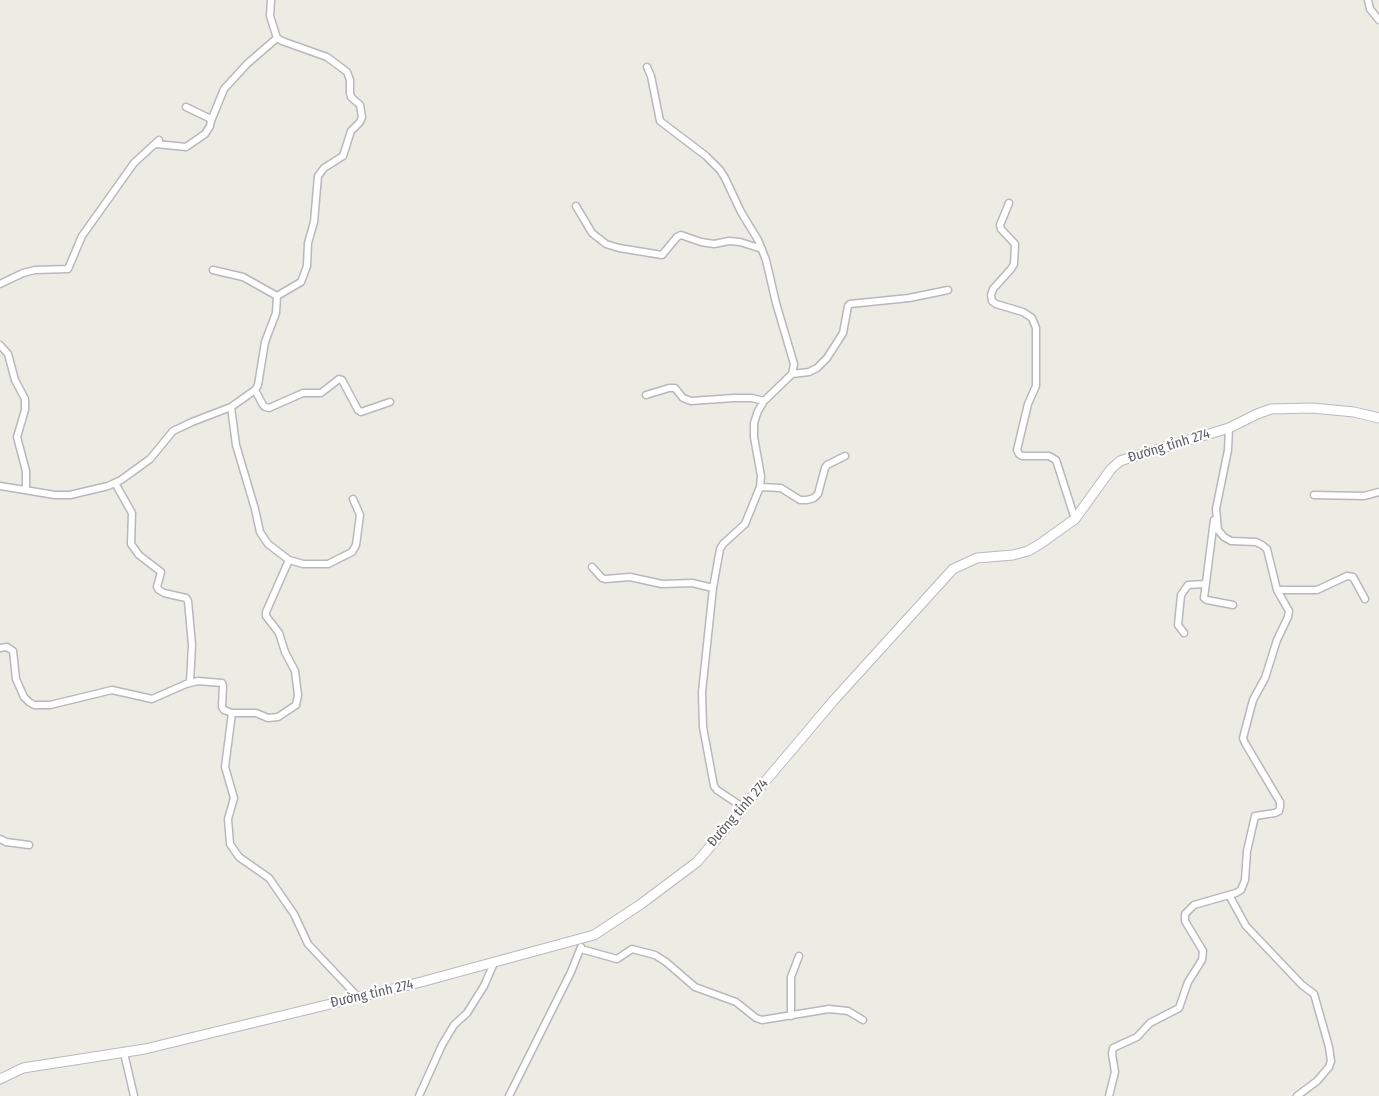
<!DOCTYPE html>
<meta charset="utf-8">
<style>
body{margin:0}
canvas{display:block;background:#edece4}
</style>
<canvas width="1379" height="1096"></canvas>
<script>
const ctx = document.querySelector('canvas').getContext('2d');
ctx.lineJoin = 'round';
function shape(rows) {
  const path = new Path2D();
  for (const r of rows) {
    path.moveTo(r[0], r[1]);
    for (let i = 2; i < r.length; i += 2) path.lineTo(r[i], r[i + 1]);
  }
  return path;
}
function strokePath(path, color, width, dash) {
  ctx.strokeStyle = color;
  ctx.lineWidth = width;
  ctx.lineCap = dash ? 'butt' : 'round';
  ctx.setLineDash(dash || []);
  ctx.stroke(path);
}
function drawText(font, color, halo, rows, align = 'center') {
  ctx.font = font + ' "Fira Sans Condensed",sans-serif';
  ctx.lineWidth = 4;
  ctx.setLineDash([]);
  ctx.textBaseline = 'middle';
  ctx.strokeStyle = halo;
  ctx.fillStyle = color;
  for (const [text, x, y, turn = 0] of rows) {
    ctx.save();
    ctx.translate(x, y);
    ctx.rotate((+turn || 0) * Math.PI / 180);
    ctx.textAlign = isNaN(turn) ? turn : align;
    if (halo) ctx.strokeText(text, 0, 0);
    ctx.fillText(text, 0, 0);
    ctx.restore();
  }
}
const street = shape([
 [1368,0,1370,9,1379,20],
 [647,67,651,76,660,121,706,156,720,170,725,178,741,212,758,240,766,260,776,303,794,364,792,374,764,401,758,411,754,423,754,437,761,476,760,487,745,524,723,544,720,549,713,588,702,692,703,727,714,786,717,790,744,808],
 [211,121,224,89,248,63,277,38],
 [156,144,186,147,205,134,210,126,211,121,209,118,186,107],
 [1009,203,1000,225,1001,229,1015,244,1014,264,1011,269,993,289,991,295,992,301,996,304,1023,312,1032,318,1036,328,1036,386,1028,404,1017,450,1019,454,1022,456,1049,456,1056,460,1075,519],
 [576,206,592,233,606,244,619,248,662,255,677,237,681,235,701,242,714,244,729,241,740,242,762,249],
 [213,270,243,277,277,296],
 [0,284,23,273,35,270,68,269,82,236,134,163,159,140],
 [0,345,8,354,15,380,25,399,25,410,17,437,26,471,26,490],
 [792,374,809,372,817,368,827,358,843,333,848,306,850,304,909,298,948,290],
 [255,390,263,405,265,407,269,408,303,393,321,393,339,379,342,380,358,410,361,412,390,402],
 [646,395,669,388,675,388,683,398,691,401,734,398,752,398,764,401],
 [231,407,236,445,255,509,260,532,268,544,289,560,303,564,328,564,352,552,356,545,360,515,353,499],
 [115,483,132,513,131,544,139,555,161,572,157,587,159,590,164,593,186,598,188,601,192,645,190,682],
 [0,486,55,495,70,495,108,486,121,480,150,459,173,431,192,422,231,407,255,390,258,385,265,342,276,313,277,296,301,282,307,266,308,243,314,222,318,176,324,168,343,156,351,131,360,122,362,117,360,105,351,97,350,93,350,80,347,72,327,57,282,41,277,38,270,16,271,0],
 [760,487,781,488,800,500,807,500,814,498,818,494,825,468,827,465,845,456],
 [1314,495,1364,496,1379,492],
 [1214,520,1204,598,1207,600,1233,605],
 [592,567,602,578,605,579,630,577,662,584,692,583,713,588],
 [1277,590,1317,590,1347,576,1353,577,1365,599],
 [1184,633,1178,625,1181,595,1188,585,1205,584],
 [0,648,7,647,13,651,16,679,24,697,29,702,34,705,50,705,112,690,152,699,186,684,198,681,222,683,223,686,222,707,224,710,232,713,256,713,268,718,278,717,296,705,298,695,295,671,285,652,279,633,266,616,266,612,289,560],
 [232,713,225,767,234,798,228,819,230,844,239,857,269,878,294,914,308,944,358,997],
 [0,839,6,842,29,845],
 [1229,895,1246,926,1302,985,1314,994,1329,1047,1331,1061,1329,1067,1317,1081,1297,1096],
 [581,949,617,959,632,949,655,955,666,962,695,987,736,1002,756,1018,762,1020,829,1009,848,1011,863,1020],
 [791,1016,791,977,799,956],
 [124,1053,134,1096],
 [419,1096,442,1045,454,1025,467,1013,484,986,494,963],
 [509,1096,571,972,581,947],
 [1109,1096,1115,1072,1112,1054,1113,1048,1137,1037,1150,1023,1179,1008,1188,982,1202,960,1203,951,1185,921,1185,914,1194,905,1236,893,1241,890,1245,880,1247,851,1255,816,1275,813,1279,811,1280,807,1280,802,1245,743,1243,738,1253,700,1265,678,1277,640,1288,617,1289,611,1277,590,1267,549,1262,545,1256,542,1231,541,1224,537,1218,530,1216,509,1228,450,1229,428]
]);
const secondary = shape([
 [0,1079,23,1068,145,1049,421,982,594,935,641,904,697,862,834,700,953,569,977,558,1013,555,1028,551,1040,544,1075,519,1111,469,1120,461,1129,458,1229,428,1257,414,1271,409,1312,408,1354,412,1379,418]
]);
strokePath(street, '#b6b8bc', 9);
strokePath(secondary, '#b7b9be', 11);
strokePath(street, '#fff', 6);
strokePath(secondary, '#fff', 9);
drawText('14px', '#5c5e63', '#fff', [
 ["Đường tỉnh 274",1169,446,-17],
 ["Đường tỉnh 274",738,813,-49],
 ["Đường tỉnh 274",372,994,-13]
]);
</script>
